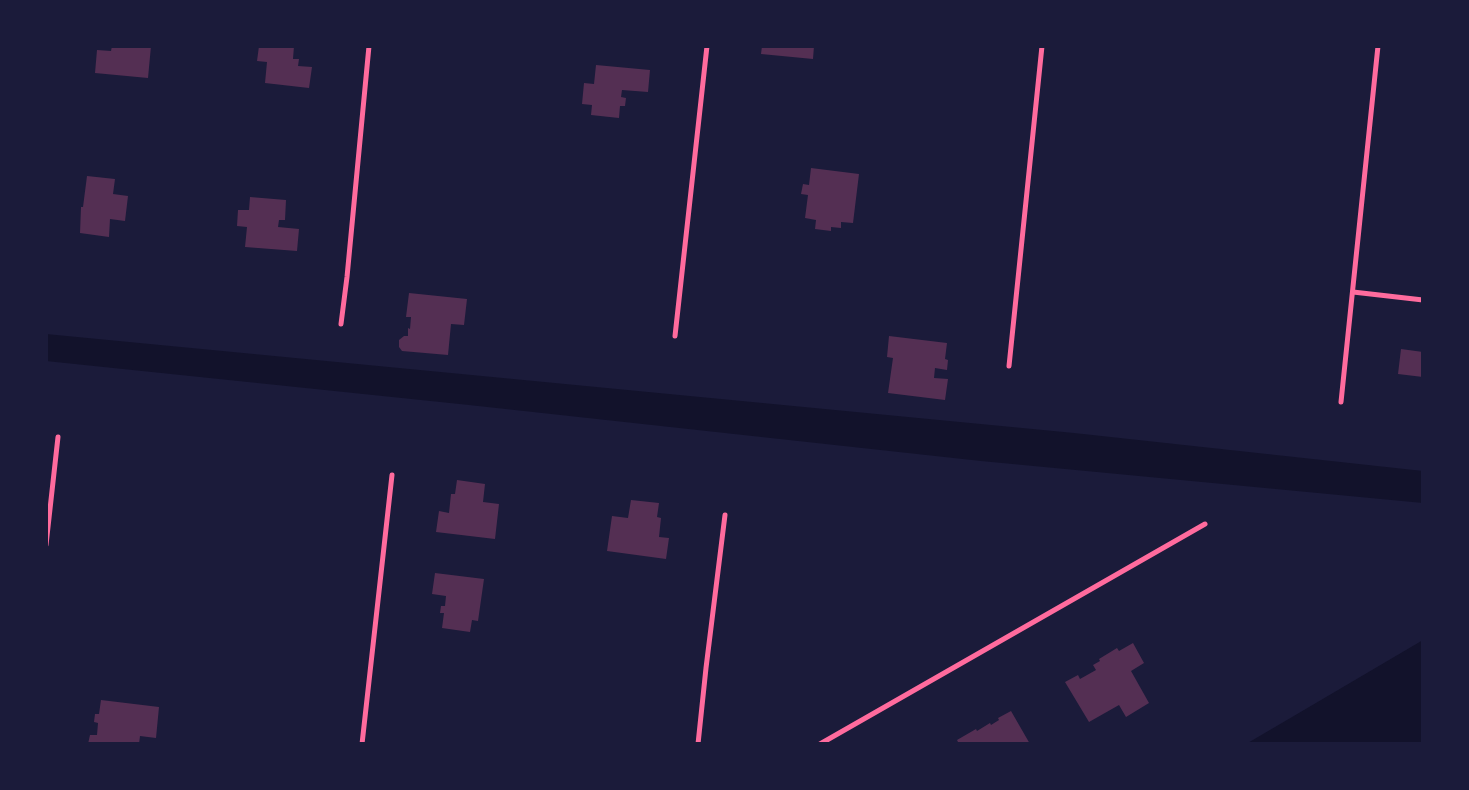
<!DOCTYPE html>
<style>
body{margin:0}
#map{position:relative;width:1469px;height:790px;overflow:hidden;background:#1b1b3a;font-family:"Noto Sans",sans-serif}
canvas{display:block}
.frame{position:absolute;inset:0;border:48px solid #1b1b3a;pointer-events:none}
</style>
<div id="map">
<canvas width="1469" height="790"></canvas>
<div class="frame"></div>
</div>
<script>
const ctx = document.querySelector('canvas').getContext('2d');
ctx.lineJoin = 'round';
function paint(path, color) {
  ctx.fillStyle = color;
  ctx.fill(path, 'evenodd');
}
function shape(rows) {
  const path = new Path2D();
  for (const r of rows) {
    path.moveTo(r[0], r[1]);
    for (let i = 2; i < r.length; i += 2) path.lineTo(r[i], r[i + 1]);
  }
  return path;
}
function strokePath(path, color, width, dash) {
  ctx.strokeStyle = color;
  ctx.lineWidth = width;
  ctx.lineCap = dash ? 'butt' : 'round';
  ctx.setLineDash(dash || []);
  ctx.stroke(path);
}
paint(shape([
 [46,334,1074,433,1423,471,1423,503,981,461,469,405,46,361],
 [1423,640,1423,744,1246,744,1304,710]
]), '#12122b');
paint(shape([
 [112,46,151,46,148,78,95,73,97,50,111,51],
 [259,46,294,46,293,59,299,59,298,66,312,67,309,88,265,83,267,62,257,61],
 [762,46,814,46,813,59,761,54],
 [596,65,650,70,648,92,622,90,621,97,626,98,625,106,620,106,619,118,591,115,592,105,582,104,584,83,594,84],
 [811,168,859,174,853,223,841,222,841,228,831,227,831,231,815,229,816,220,805,218,808,195,801,194,803,184,809,185],
 [87,176,115,179,113,194,128,196,125,221,110,219,109,237,80,233,81,207,83,207],
 [250,197,286,200,285,220,279,220,278,227,299,229,297,251,245,247,247,227,237,226,238,210,249,210],
 [409,293,467,299,464,325,451,324,448,355,402,351,399,347,399,340,404,336,408,336,408,328,410,329,411,317,406,317],
 [889,336,947,343,945,359,948,360,947,370,935,368,934,378,948,379,945,400,888,393,893,358,887,357],
 [1401,349,1423,352,1423,377,1398,374],
 [457,480,485,484,483,502,499,504,495,539,436,532,439,511,449,513,451,494,455,494],
 [631,500,659,503,657,517,661,518,659,537,669,538,666,559,607,551,612,516,628,518],
 [435,573,484,579,478,621,472,620,470,632,442,628,444,613,440,613,441,606,445,606,446,596,432,594],
 [1133,643,1144,663,1131,671,1149,703,1126,717,1119,705,1089,722,1065,682,1078,675,1080,679,1096,670,1093,665,1100,661,1099,659,1117,648,1119,651],
 [101,700,159,707,156,738,140,736,139,744,88,744,90,735,97,735,98,723,94,722,95,714,99,714],
 [1011,711,1030,744,959,744,957,740,976,729,977,731,990,723,991,725,999,720,998,718]
]), '#542f53');
strokePath(shape([
 [1353,292,1423,300],
 [341,324,347,277,369,46],
 [675,336,707,46],
 [1009,366,1042,46],
 [1341,402,1378,46],
 [46,545,58,437],
 [362,744,392,475],
 [698,744,706,668,725,515],
 [820,744,1205,524]
]), '#ff6b9d', 5);
</script>
